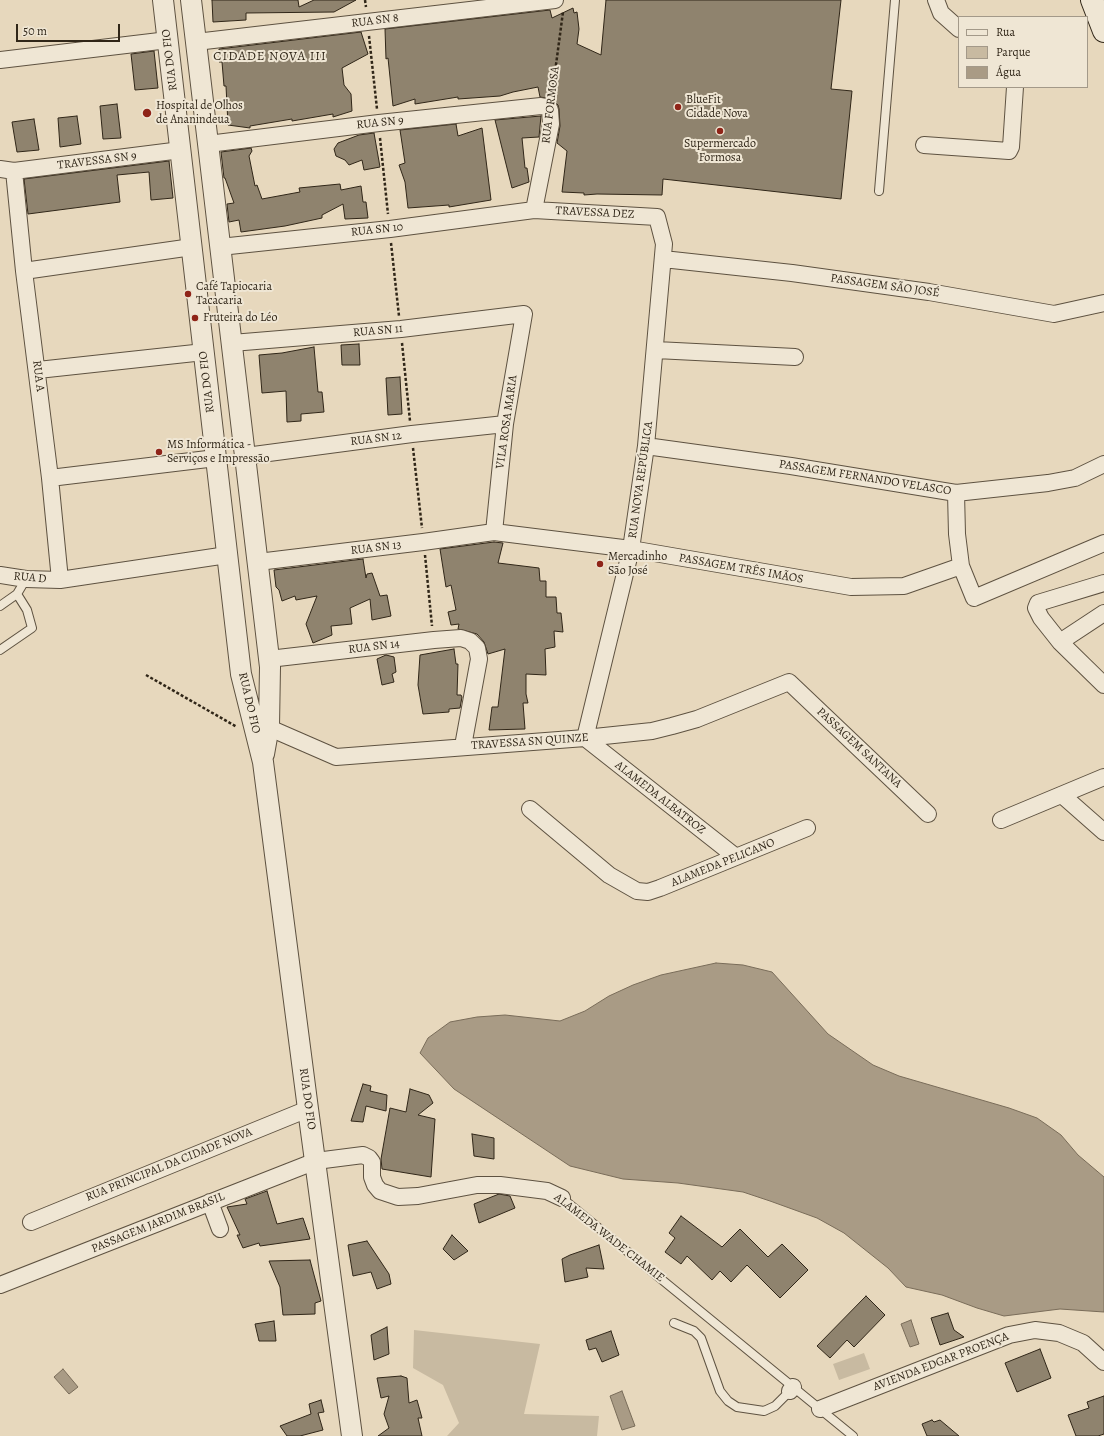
<!DOCTYPE html>
<meta charset="utf-8">
<style>
body{margin:0}
#map{position:relative;width:1104px;height:1436px;overflow:hidden;background:#e7d8bd;font-family:Alegreya,serif}
canvas{display:block}
.legend{position:absolute;left:958px;top:16px;width:130px;height:72px;box-sizing:border-box;background:#efe6d4;border:1px solid #a39989;margin:0;padding:5px 7px;list-style:none;font-size:12px;color:#302618}
.legend li{display:flex;align-items:center;gap:8px;height:20px}
.legend b{width:20px;border:1px solid #a39989}
.scale{position:absolute;left:16px;top:24px;width:104px;height:18px;box-sizing:border-box;border:2px solid #302618;border-top:0;padding-left:5px;font-size:12px;line-height:14px;white-space:nowrap;color:#302618;-webkit-text-stroke:3px #efe6d4;paint-order:stroke}
</style>
<div id="map">
<canvas width="1104" height="1436"></canvas>
<ul class="legend">
<li><b style="height:5px;background:#efe6d4"></b>Rua</li>
<li><b style="height:11px;background:#c8baa1"></b>Parque</li>
<li><b style="height:11px;background:#a99b85"></b>Água</li>
</ul>
<div class="scale">50 m</div>
</div>
<script>
const ctx = document.querySelector('canvas').getContext('2d');
ctx.lineJoin = 'round';
function paint(path, color) {
  ctx.fillStyle = color;
  ctx.fill(path, 'evenodd');
}
function shape(rows) {
  const path = new Path2D();
  for (const r of rows) {
    path.moveTo(r[0], r[1]);
    for (let i = 2; i < r.length; i += 2) path.lineTo(r[i], r[i + 1]);
  }
  return path;
}
function strokePath(path, color, width, dash) {
  ctx.strokeStyle = color;
  ctx.lineWidth = width;
  ctx.lineCap = dash ? 'butt' : 'round';
  ctx.setLineDash(dash || []);
  ctx.stroke(path);
}
function drawText(font, color, halo, rows, align = 'center') {
  ctx.font = font + ' Alegreya,serif';
  ctx.lineWidth = 4;
  ctx.setLineDash([]);
  ctx.textBaseline = 'middle';
  ctx.strokeStyle = halo;
  ctx.fillStyle = color;
  for (const [text, x, y, turn = 0] of rows) {
    ctx.save();
    ctx.translate(x, y);
    ctx.rotate((+turn || 0) * Math.PI / 180);
    ctx.textAlign = isNaN(turn) ? turn : align;
    if (halo) ctx.strokeText(text, 0, 0);
    ctx.fillText(text, 0, 0);
    ctx.restore();
  }
}
paint(shape([
 [414,1330,540,1344,524,1414,599,1416,597,1436,447,1436,459,1423,443,1385,413,1368],
 [864,1353,870,1369,839,1380,833,1364]
]), '#c8baa1');
const water = shape([
 [716,963,743,965,772,972,828,1034,873,1065,899,1076,1009,1108,1037,1118,1061,1135,1078,1155,1104,1177,1104,1312,1060,1309,1004,1316,977,1308,942,1295,906,1287,888,1268,844,1233,817,1218,770,1201,743,1192,678,1183,623,1179,570,1166,454,1089,420,1053,428,1038,450,1022,477,1017,505,1015,560,1021,585,1011,609,996,633,985,661,975,716,963],
 [911,1320,919,1344,910,1347,901,1324,911,1320],
 [63,1369,78,1387,69,1394,54,1377,63,1369],
 [622,1391,635,1426,622,1430,610,1396,622,1391]
]);
paint(water, '#a99b85');
strokePath(water, '#796c59', 1);
const building = shape([
 [212,0,298,0,299,7,314,0,356,0,334,12,246,13,246,20,213,22,212,0],
 [606,0,841,0,831,89,852,91,841,199,663,179,662,195,597,194,584,195,584,193,562,192,567,151,557,143,560,126,559,109,558,105,552,99,540,97,538,87,513,92,500,96,458,99,458,97,415,104,415,99,393,106,388,58,386,59,385,29,550,10,552,18,573,8,574,13,577,12,579,29,577,44,601,55,606,0],
 [361,32,368,54,342,68,344,85,351,94,352,111,333,117,333,114,292,121,292,119,250,126,250,128,228,125,226,86,224,86,222,62,219,62,219,49,361,32],
 [154,51,158,88,135,90,131,54,154,51],
 [117,104,121,138,103,139,100,106,117,104],
 [77,116,81,144,60,147,58,118,77,116],
 [541,116,539,137,522,138,525,168,527,168,529,182,512,188,495,120,541,116],
 [34,119,39,150,17,152,12,122,34,119],
 [456,124,458,136,482,128,491,200,449,207,449,205,408,208,405,182,399,165,405,163,400,130,456,124],
 [374,133,380,167,364,170,362,160,349,165,345,160,336,156,334,149,338,143,359,135,374,133],
 [251,148,252,151,249,156,255,186,257,185,262,199,300,192,299,188,340,184,341,190,361,186,363,202,366,202,368,218,345,219,343,204,322,215,322,218,285,226,241,232,239,220,229,222,227,204,234,203,225,178,224,178,221,152,251,148],
 [169,161,173,198,151,200,149,172,117,175,120,202,28,214,24,179,169,161],
 [359,344,360,365,342,365,341,345,359,344],
 [314,347,318,392,322,392,324,412,301,414,301,421,287,422,286,391,262,393,259,355,282,353,314,347],
 [400,377,402,414,388,415,386,378,400,377],
 [494,542,503,543,498,563,539,568,540,581,546,581,546,597,556,597,557,613,561,613,563,632,554,631,555,647,545,649,546,675,526,674,526,694,528,703,523,703,525,729,489,730,492,707,498,707,505,649,488,654,484,642,477,634,458,629,459,624,451,625,448,612,456,610,451,585,446,587,440,549,494,542],
 [363,559,366,578,367,574,372,573,380,596,387,595,391,616,372,620,370,599,350,608,352,624,331,626,332,635,313,643,306,624,317,596,296,600,295,596,282,601,279,590,276,587,274,570,363,559],
 [454,649,456,664,458,664,457,695,461,695,462,697,460,708,449,709,449,712,423,714,418,685,420,655,454,649],
 [386,655,394,657,396,672,392,674,394,682,382,685,377,659,386,655],
 [363,1084,371,1086,370,1091,387,1095,386,1111,366,1106,363,1122,351,1121,363,1084],
 [410,1089,429,1095,433,1103,418,1115,435,1119,431,1177,382,1169,381,1159,390,1108,406,1112,410,1089],
 [472,1134,494,1138,494,1159,474,1156,472,1134],
 [267,1191,277,1224,303,1218,310,1239,260,1246,259,1243,243,1248,237,1235,240,1235,227,1207,247,1204,245,1199,267,1191],
 [499,1194,510,1196,515,1208,479,1223,474,1204,499,1194],
 [681,1216,722,1247,740,1229,768,1257,782,1244,808,1270,780,1298,747,1265,731,1282,720,1271,712,1280,687,1256,681,1264,665,1252,675,1238,669,1233,681,1216],
 [452,1235,468,1251,454,1260,443,1249,452,1235],
 [367,1241,389,1274,391,1284,377,1289,371,1272,353,1276,348,1245,367,1241],
 [599,1245,604,1269,586,1268,588,1277,565,1282,562,1259,570,1255,599,1245],
 [310,1260,321,1301,315,1303,315,1314,283,1315,280,1287,269,1261,310,1260],
 [866,1296,885,1315,854,1347,847,1340,830,1358,817,1346,866,1296],
 [948,1313,954,1330,964,1337,940,1345,931,1318,948,1313],
 [274,1321,276,1341,259,1341,255,1324,274,1321],
 [387,1327,389,1354,374,1360,371,1335,387,1327],
 [611,1331,619,1355,602,1362,596,1348,589,1350,586,1340,611,1331],
 [1040,1349,1051,1378,1017,1392,1005,1363,1040,1349],
 [401,1376,407,1378,409,1403,417,1400,422,1418,418,1418,422,1436,378,1436,389,1428,384,1414,389,1396,381,1398,377,1378,401,1376],
 [1104,1396,1104,1434,1098,1436,1076,1436,1068,1415,1089,1408,1087,1402,1104,1396],
 [321,1400,324,1412,318,1413,323,1430,300,1436,287,1436,280,1426,311,1414,309,1404,321,1400],
 [932,1420,934,1422,940,1420,959,1436,927,1436,922,1424,932,1420]
]);
paint(building, '#8f836e');
strokePath(building, '#302618', 1);
const service = shape([
 [879,191,895,0],
 [0,606,17,594,26,579],
 [0,650,32,628,27,610,17,594],
 [562,1198,853,1436],
 [674,1323,694,1331,701,1338,720,1391,728,1401,737,1407,764,1411,775,1406,790,1391]
]);
const minor = shape([
 [936,0,941,13,959,29],
 [196,42,555,0],
 [0,60,168,40],
 [208,144,379,123,541,106,546,107,550,110,551,124,534,210],
 [924,145,1009,151,1011,147,1015,87],
 [0,169,14,171,181,150],
 [14,171,24,271,50,478,60,580],
 [220,247,390,229,534,210,657,217,664,244,646,446,631,549,585,738],
 [663,259,792,273,929,292,1054,314,1104,303],
 [24,271,192,247],
 [232,343,401,329,524,314,505,424,494,532],
 [656,350,795,357],
 [38,370,204,352],
 [646,446,791,466,956,493,1048,483,1075,478,1104,464],
 [246,456,412,434,505,424],
 [50,478,216,458],
 [956,493,957,534,961,566,974,598,1104,543],
 [258,562,423,542,494,532,631,549,851,587,904,586,961,566],
 [0,575,26,579,60,580,227,555],
 [1104,583,1038,603,1036,608,1041,618,1060,642,1104,685],
 [1060,642,1104,613],
 [269,659,434,640,461,638,470,641,477,648,479,659,463,746],
 [258,723,336,757,585,738,652,731,672,726,697,719,789,682,928,814],
 [585,738,736,857],
 [1062,795,1104,832],
 [530,809,609,875,637,891,648,892,660,888,807,828],
 [1001,820,1104,777],
 [210,1202,220,1229],
 [31,1222,308,1109],
 [0,1285,316,1161,363,1155,369,1158,372,1162,372,1177,375,1185,380,1191,398,1197,418,1196,477,1185,500,1185,547,1191,562,1198],
 [790,1391,793,1387],
 [820,1409,1009,1335,1035,1330,1059,1333,1083,1343,1104,1362]
]);
const tertiary = shape([
 [163,0,241,674,263,762,308,1109,352,1436],
 [191,0,270,667,269,726,264,754]
]);
const secondary = shape([
 [1092,0,1104,31]
]);
strokePath(service, '#5e5241', 10);
strokePath(minor, '#5e5241', 18);
strokePath(tertiary, '#5e5241', 22);
strokePath(secondary, '#302618', 24);
strokePath(shape([
 [365,0,366,7],
 [369,36,377,109],
 [552,95,563,12],
 [380,138,388,214],
 [391,243,399,316],
 [402,343,410,421],
 [413,448,422,528],
 [425,555,432,626],
 [146,675,237,727]
]), '#302618', 2.5, [3, 2]);
strokePath(service, '#efe6d4', 8);
strokePath(minor, '#efe6d4', 16);
strokePath(tertiary, '#efe6d4', 20);
strokePath(secondary, '#efe6d4', 22);
for (const [x, y, r, color] of [
 [678,107,4,"#8f2418"],
 [147,113,5,"#8f2418"],
 [720,131,4,"#8f2418"],
 [188,294,4,"#8f2418"],
 [195,318,4,"#8f2418"],
 [159,452,4,"#8f2418"],
 [600,564,4,"#8f2418"]
]) {
  const dot = new Path2D();
  dot.arc(x, y, r, 0, 2 * Math.PI);
  ctx.fillStyle = color;
  ctx.fill(dot);
  strokePath(dot, '#efe6d4', 1.5);
}
drawText('12px', '#302618', '#efe6d4', [
 ["RUA SN 8",375,21,-7],
 ["RUA DO FIO",170,60,-97],
 ["RUA FORMOSA",551,105,-83],
 ["RUA SN 9",380,123,-6],
 ["TRAVESSA SN 9",97,161,-7],
 ["TRAVESSA DEZ",595,213,3],
 ["RUA SN 10",377,230,-6],
 ["PASSAGEM SÃO JOSÉ",885,286,8],
 ["RUA SN 11",378,331,-5],
 ["RUA A",38,376,83],
 ["RUA DO FIO",207,382,-97],
 ["VILA ROSA MARIA",507,422,-82],
 ["RUA SN 12",376,439,-7],
 ["PASSAGEM FERNANDO VELASCO",865,478,9],
 ["RUA NOVA REPÚBLICA",641,480,-82],
 ["RUA SN 13",376,548,-7],
 ["PASSAGEM TRÊS IMÃOS",741,569,10],
 ["RUA D",30,578,5],
 ["RUA SN 14",374,647,-7],
 ["RUA DO FIO",249,703,77],
 ["TRAVESSA SN QUINZE",530,742,-4],
 ["PASSAGEM SANTANA",859,748,43],
 ["ALAMEDA ALBATROZ",660,798,38],
 ["ALAMEDA PELICANO",723,863,-22],
 ["RUA DO FIO",307,1099,82],
 ["RUA PRINCIPAL DA CIDADE NOVA",169,1165,-22],
 ["PASSAGEM JARDIM BRASIL",158,1223,-22],
 ["ALAMEDA WADE CHAMIE",609,1238,38],
 ["AVIENDA EDGAR PROENÇA",941,1362,-21]
]);
drawText('12px', '#302618', '#efe6d4', [
 ["BlueFit",686,100],
 ["Cidade Nova",686,114],
 ["Hospital de Olhos",156,106],
 ["de Ananindeua",156,120],
 ["Supermercado",720,144,"center"],
 ["Formosa",720,158,"center"],
 ["Café Tapiocaria",196,287],
 ["Tacacaria",196,301],
 ["Fruteira do Léo",203,318],
 ["MS Informática -",167,445],
 ["Serviços e Impressão",167,459],
 ["Mercadinho",608,557],
 ["São José",608,571]
], 'left');
ctx.letterSpacing = '1px';
drawText('13px', '#302618', '#efe6d4', [
 ["CIDADE NOVA III",270,57]
]);
ctx.letterSpacing = '0px';
</script>
